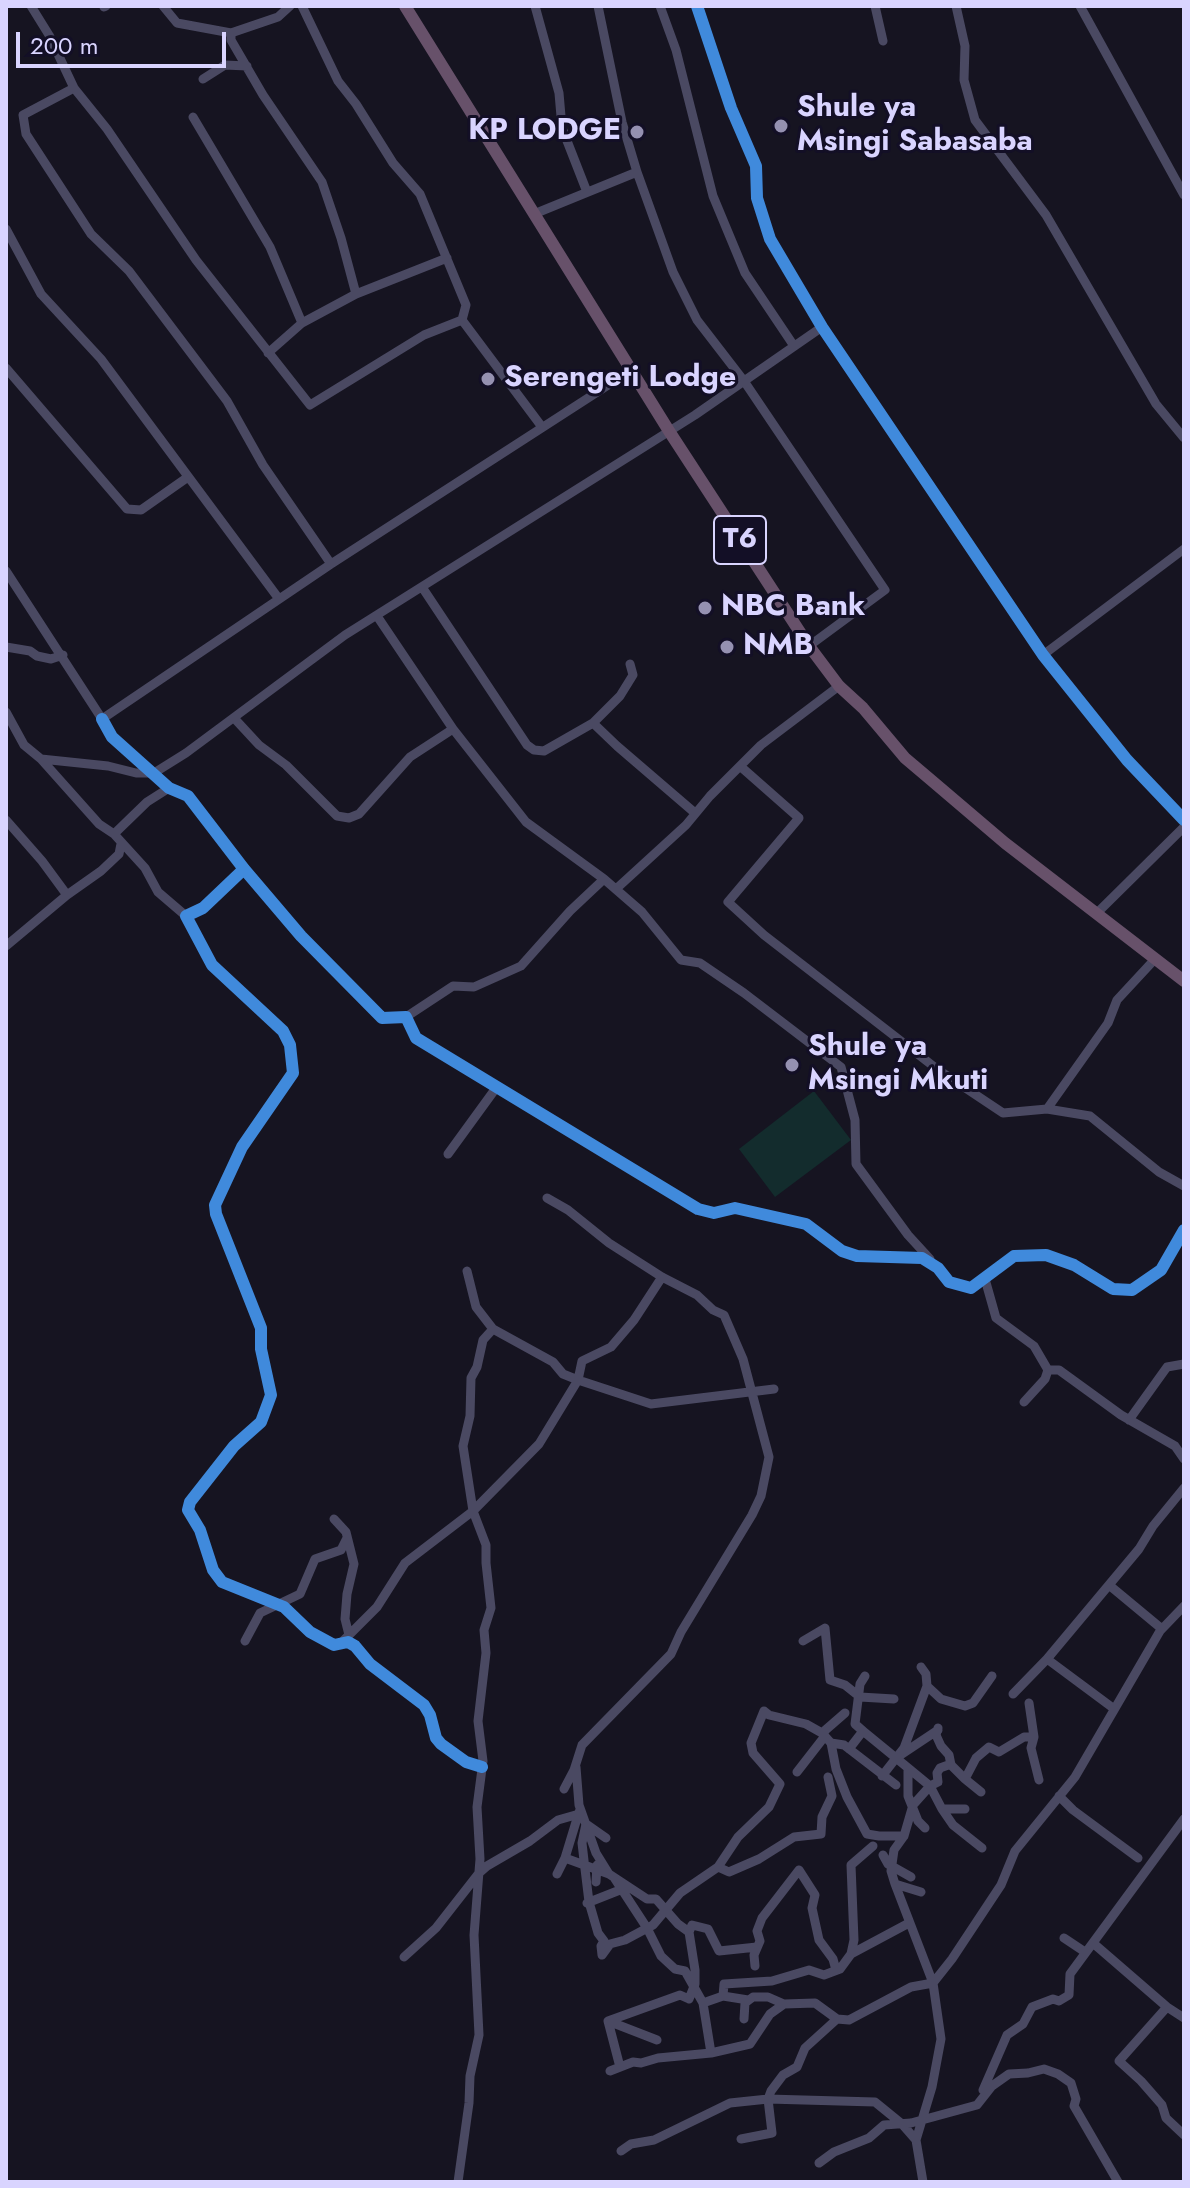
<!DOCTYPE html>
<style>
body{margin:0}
#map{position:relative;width:1190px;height:2188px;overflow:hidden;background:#161421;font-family:Jost,sans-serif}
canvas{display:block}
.frame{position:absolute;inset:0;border:8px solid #d9d4ff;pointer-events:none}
.scale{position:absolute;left:16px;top:32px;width:210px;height:36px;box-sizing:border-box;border:4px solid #d9d4ff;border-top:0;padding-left:10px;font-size:24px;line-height:28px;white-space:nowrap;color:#d9d4ff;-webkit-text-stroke:6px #130f26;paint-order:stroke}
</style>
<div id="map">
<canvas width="1190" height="2188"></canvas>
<div class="frame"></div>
<div class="scale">200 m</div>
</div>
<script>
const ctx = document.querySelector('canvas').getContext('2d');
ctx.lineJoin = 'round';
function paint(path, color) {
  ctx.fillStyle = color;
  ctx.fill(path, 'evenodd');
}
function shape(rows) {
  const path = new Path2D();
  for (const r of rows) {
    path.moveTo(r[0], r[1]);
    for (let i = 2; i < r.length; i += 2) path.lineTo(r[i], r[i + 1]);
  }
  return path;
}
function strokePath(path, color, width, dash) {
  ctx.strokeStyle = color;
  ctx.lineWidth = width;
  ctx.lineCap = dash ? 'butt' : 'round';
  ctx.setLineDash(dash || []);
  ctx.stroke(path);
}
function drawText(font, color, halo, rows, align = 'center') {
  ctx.font = font + ' Jost,sans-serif';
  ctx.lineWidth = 6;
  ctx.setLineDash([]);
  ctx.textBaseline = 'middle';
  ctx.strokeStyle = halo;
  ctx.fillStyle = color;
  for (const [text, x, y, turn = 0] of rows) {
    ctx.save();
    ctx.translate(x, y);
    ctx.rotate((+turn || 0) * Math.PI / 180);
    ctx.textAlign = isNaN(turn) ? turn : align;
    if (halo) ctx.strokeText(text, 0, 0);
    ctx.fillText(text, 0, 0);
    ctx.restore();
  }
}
paint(shape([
 [814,1091,851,1140,775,1197,739,1149]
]), '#132c2d');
strokePath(shape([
 [31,6,49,35,74,88,107,129,196,260,310,405,424,335,462,320],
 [163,6,177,23,231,33,278,17,290,6],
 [302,6,338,81,356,104,393,163,420,194,466,305,462,320,542,427],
 [535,6,559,93,562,128,587,192],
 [598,6,622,122,637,172,673,272,697,320,744,381,885,590,809,646],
 [660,6,676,50,713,196,745,273,794,346],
 [697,6,731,108,756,166,757,198,770,239,822,327,1043,655,1127,760,1184,820],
 [875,6,883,41],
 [956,6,965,46,964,80,975,120,1046,215,1156,404,1184,438],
 [1080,6,1184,195],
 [104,7,106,6],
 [231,33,231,40,263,95,322,182,341,238,356,294],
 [203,79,225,65,247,66],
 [74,88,23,115,26,134,91,234,129,271,227,401,263,465,331,564],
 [193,117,270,247,302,323],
 [534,214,637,172],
 [6,229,41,294,101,359,279,599],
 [268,353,302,323,356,294,447,258],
 [6,368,127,509,141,510,188,477],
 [6,571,102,719,331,564,633,369],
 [422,587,527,745,534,750,544,751,593,723,620,696,633,675,630,664],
 [377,616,453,729,526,822,604,879],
 [6,647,30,651,37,656,51,659,63,655],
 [1043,655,1184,549],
 [6,712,24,745,41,759,99,824,114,834,145,868,158,892,186,916],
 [234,718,259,745,286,765,337,816,349,818,359,814,410,757,453,729],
 [102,719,112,737,169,788,188,796,244,869,301,936,382,1018,406,1017,416,1038,698,1209,714,1213,735,1208,806,1224,842,1251,857,1256,922,1258,938,1268,949,1282,971,1288,1014,1256,1046,1255,1074,1265,1113,1289,1132,1290,1161,1270,1184,1230],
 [593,723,617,746,695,813],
 [41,759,108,766,136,773,154,773,186,753,345,635,695,415,822,327],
 [740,766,799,818,728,902,764,935,937,1069,1003,1113,1047,1109,1108,1023,1117,1000,1155,959],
 [6,820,42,861,67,895],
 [114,834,147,802,169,788],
 [244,869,203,908,186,916,212,965,283,1031,290,1045,293,1073,242,1147,215,1205,216,1214,261,1328,261,1349,271,1395,261,1422,234,1446,190,1502,188,1510,200,1530,213,1570,222,1582,284,1607,310,1632,334,1645,348,1642,355,1646,370,1664,424,1705,430,1715,436,1738,441,1744,466,1762,482,1767],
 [616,889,686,825,710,796,761,745,839,686],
 [1097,913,1184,827],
 [6,946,67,895,101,871,119,854,121,844],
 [406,1017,453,986,474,987,521,966,570,911,604,879,642,912,681,960,700,963,744,993,841,1067,855,1120,856,1164,908,1235,930,1259],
 [1047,1109,1090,1116,1159,1172,1184,1186],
 [448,1154,496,1088],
 [547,1198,568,1210,609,1243,662,1277,697,1295,713,1310,724,1315,743,1359,769,1457,761,1496,752,1515,681,1632,671,1654,582,1745,574,1770,564,1789],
 [467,1271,476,1307,493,1329,553,1362,563,1374,578,1380,651,1404,774,1389],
 [985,1279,996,1318,1034,1346,1048,1370,1045,1379,1024,1402],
 [1048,1370,1059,1370,1121,1415,1175,1446,1184,1459],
 [1129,1420,1167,1367,1184,1364],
 [334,1519,346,1532,354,1564,347,1594,345,1619,349,1635],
 [1109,1585,1162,1629],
 [245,1641,260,1613,300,1594,315,1559,341,1550,347,1538],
 [803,1641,825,1628,830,1680,845,1685,860,1697,894,1699],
 [342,1642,377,1607,405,1563,473,1511,539,1444,578,1380,582,1361,611,1347,634,1320,662,1277],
 [1047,1659,1113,1708],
 [927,1686,941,1699,965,1706,973,1703,992,1676],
 [1013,1694,1047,1659,1139,1549,1153,1526,1184,1488],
 [1029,1703,1034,1737,1031,1748,1039,1780],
 [938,1728,936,1735,941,1746,949,1755,951,1765,965,1779],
 [938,1730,896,1758,930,1786,942,1809,965,1809],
 [863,1731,855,1724,860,1684,865,1676],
 [822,1733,845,1713],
 [831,1743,836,1769,847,1797,867,1834,879,1836,904,1836,913,1805,930,1786,938,1782,937,1773,940,1768,951,1764],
 [849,1749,863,1731,896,1758],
 [576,1767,579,1805,596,1853,609,1874,647,1899,656,1899,678,1924,689,1932,695,1970,695,1984,689,1999,680,1995,608,2021,657,2040],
 [908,1768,908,1796,918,1821,925,1828],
 [797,1772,825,1736],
 [882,1776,904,1748,927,1686,926,1674,921,1667],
 [981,1792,965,1779,976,1758,989,1747,999,1752,1024,1737,1034,1737],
 [1059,1796,1073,1810,1138,1858],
 [942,1809,953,1825,982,1848],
 [904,1836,894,1850,891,1871,895,1884,921,1892],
 [883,1855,888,1864,911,1877],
 [565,1858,609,1874],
 [718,1867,729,1872,759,1859,794,1837,821,1834,822,1817,832,1796,828,1777],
 [557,1874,565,1858,579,1812],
 [615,1879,647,1928,661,1956,675,1969,685,1971,703,2003],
 [596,1882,597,1865],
 [895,1884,933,1983,941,2039,932,2087,916,2140],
 [587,1903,625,1888],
 [689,1932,692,1925,708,1929,719,1951,757,1947],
 [1064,1938,1085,1952],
 [1093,1943,1167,2007,1184,2018],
 [851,1954,909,1923],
 [602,1955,610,1944,625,1940,653,1925,680,1893,718,1867,738,1837,769,1807,780,1784,753,1753,751,1743,764,1711,769,1715,806,1724,822,1733,831,1743,844,1745,896,1785],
 [602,1955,601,1946,604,1941,598,1933,589,1902,585,1869,582,1843,586,1824,606,1838],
 [404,1957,436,1928,479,1873,487,1866,530,1841,558,1820,579,1814],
 [755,1966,754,1955,760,1941,757,1931,762,1918,799,1870,815,1895,812,1908,819,1940,833,1959,836,1970],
 [723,1996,748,2000],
 [1167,2007,1119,2061,1141,2081,1162,2105,1166,2118,1184,2135],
 [744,2019,745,2003,753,1997,768,1997,784,2004],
 [837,2019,849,2020,911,1987,933,1983,952,1959,1001,1885,1015,1851,1075,1777,1160,1631,1184,1606],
 [608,2021,620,2067],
 [711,2053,703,2003,723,1996,724,1984,772,1981,809,1970,824,1975,840,1969,851,1954,854,1940,851,1865,873,1846],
 [610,2071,633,2062,641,2063,658,2058,711,2053,750,2044,770,2014,784,2004,815,2003,837,2019,805,2048,797,2067,783,2075,771,2091,768,2099,772,2133,741,2139],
 [983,2090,1007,2035,1023,2024,1032,2007,1053,1999,1059,2001,1069,1995,1070,1974,1184,1819],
 [621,2151,631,2144,654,2140,730,2103,768,2099,875,2102,902,2124,916,2140,923,2182],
 [819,2163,834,2152,869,2138,884,2125,911,2123,977,2105,992,2086,1009,2074,1028,2073,1044,2069,1058,2074,1071,2083,1076,2099,1074,2106,1118,2182],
 [458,2182,469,2103,470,2076,479,2035,474,1935,480,1859,477,1807,483,1761,478,1721,486,1653,484,1630,491,1608,486,1563,486,1545,473,1511,463,1446,470,1416,471,1378,477,1367,483,1340,493,1329]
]), '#4a4962', 9);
strokePath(shape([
 [405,6,669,431,809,646,839,686,863,708,905,758,931,780,1005,843,1184,981]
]), '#67516a', 12);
strokePath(shape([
 [697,6,731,108,756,166,757,198,770,239,822,327,1043,655,1127,760,1184,820],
 [102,719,112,737,169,788,188,796,244,869,301,936,382,1018,406,1017,416,1038,698,1209,714,1213,735,1208,806,1224,842,1251,857,1256,922,1258,938,1268,949,1282,971,1288,1014,1256,1046,1255,1074,1265,1113,1289,1132,1290,1161,1270,1184,1230],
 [244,869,203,908,186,916,212,965,283,1031,290,1045,293,1073,242,1147,215,1205,216,1214,261,1328,261,1349,271,1395,261,1422,234,1446,190,1502,188,1510,200,1530,213,1570,222,1582,284,1607,310,1632,334,1645,348,1642,355,1646,370,1664,424,1705,430,1715,436,1738,441,1744,466,1762,482,1767]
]), '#408adc', 12);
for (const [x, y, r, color] of [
 [781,126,8,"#9591b1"],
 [637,132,8,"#9591b1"],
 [488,379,8,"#9591b1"],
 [705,608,8,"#9591b1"],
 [727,647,8,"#9591b1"],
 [792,1065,8,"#9591b1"]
]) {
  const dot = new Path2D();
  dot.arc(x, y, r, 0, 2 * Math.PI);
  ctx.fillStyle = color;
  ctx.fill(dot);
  strokePath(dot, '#130f26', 3);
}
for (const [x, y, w] of [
 [740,540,52]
]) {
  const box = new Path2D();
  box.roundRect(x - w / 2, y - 24, w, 48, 6);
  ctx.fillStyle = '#130f26';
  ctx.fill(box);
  strokePath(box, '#d9d4ff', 2);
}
drawText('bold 28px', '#d9d4ff', null, [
 ["T6",740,540]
]);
drawText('bold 30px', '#d9d4ff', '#130f26', [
 ["Shule ya",797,109],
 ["Msingi Sabasaba",797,143],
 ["KP LODGE",621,132,"right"],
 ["Serengeti Lodge",504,379],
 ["NBC Bank",721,608],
 ["NMB",743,647],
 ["Shule ya",808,1048],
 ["Msingi Mkuti",808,1082]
], 'left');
</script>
